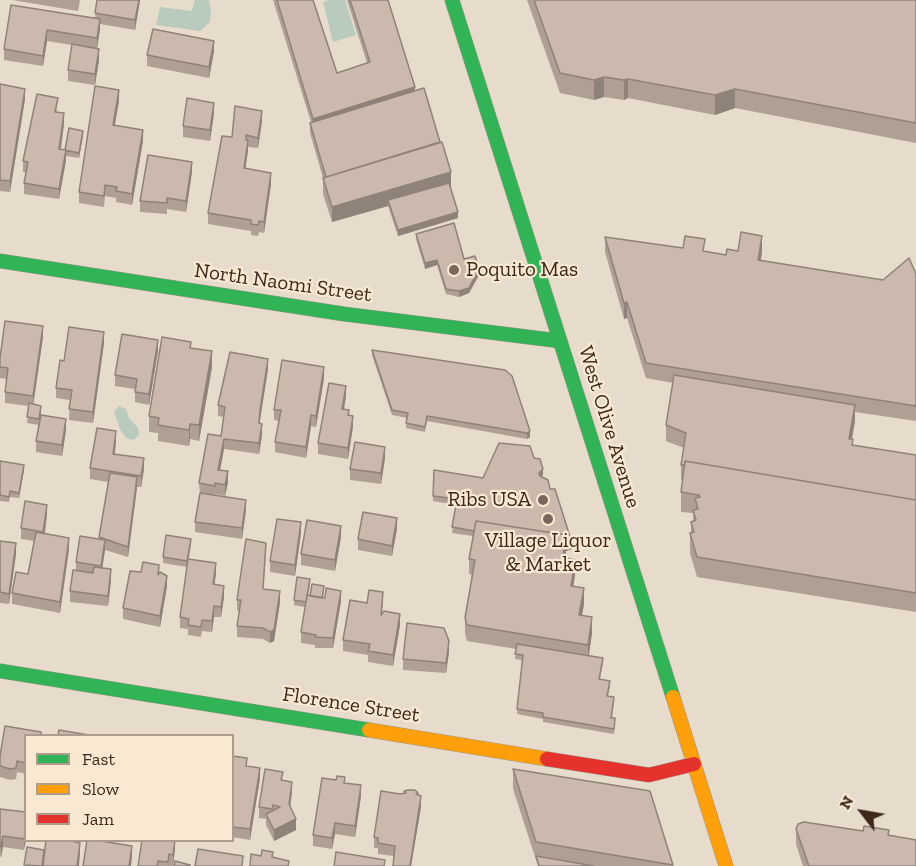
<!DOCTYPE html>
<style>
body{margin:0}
#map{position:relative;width:916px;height:866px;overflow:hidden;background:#e7dccc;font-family:"Zilla Slab",serif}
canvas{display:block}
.legend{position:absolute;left:24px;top:734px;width:210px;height:108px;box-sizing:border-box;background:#f9e9d2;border:2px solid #ad9c89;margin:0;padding:8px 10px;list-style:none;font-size:18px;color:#3c281c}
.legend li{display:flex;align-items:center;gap:12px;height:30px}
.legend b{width:30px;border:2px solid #ad9c89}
.north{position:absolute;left:832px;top:782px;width:60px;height:60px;-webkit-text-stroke:4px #f9e9d2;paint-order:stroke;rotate:301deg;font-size:16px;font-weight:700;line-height:24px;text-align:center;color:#3c281c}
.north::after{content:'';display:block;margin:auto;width:21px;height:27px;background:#3c281c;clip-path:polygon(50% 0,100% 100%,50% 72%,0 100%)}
</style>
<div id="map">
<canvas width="916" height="866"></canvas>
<ul class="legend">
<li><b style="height:8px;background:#30b455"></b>Fast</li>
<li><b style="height:8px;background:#ff9f0a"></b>Slow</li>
<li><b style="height:8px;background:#e5322d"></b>Jam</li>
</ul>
<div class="north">N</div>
</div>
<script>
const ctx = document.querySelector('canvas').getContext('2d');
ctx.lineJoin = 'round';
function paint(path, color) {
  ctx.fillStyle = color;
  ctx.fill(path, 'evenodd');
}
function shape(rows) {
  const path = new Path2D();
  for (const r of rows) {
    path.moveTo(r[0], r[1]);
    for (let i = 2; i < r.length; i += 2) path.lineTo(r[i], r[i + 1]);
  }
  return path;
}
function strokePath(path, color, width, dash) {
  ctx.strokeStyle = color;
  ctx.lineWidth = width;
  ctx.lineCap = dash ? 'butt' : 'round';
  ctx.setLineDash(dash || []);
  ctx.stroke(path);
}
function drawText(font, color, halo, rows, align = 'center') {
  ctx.font = font + ' "Zilla Slab",serif';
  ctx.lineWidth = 4.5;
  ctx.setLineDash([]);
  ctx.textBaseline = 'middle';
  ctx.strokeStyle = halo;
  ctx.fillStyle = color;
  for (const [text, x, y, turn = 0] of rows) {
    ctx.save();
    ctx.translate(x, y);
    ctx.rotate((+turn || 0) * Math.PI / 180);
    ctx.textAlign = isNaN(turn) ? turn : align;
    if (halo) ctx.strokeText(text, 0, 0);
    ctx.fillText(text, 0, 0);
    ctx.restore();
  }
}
paint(shape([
 [195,0,209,0,211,9,210,22,200,31,156,25,160,7,192,11],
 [330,0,345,0,356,35,333,42,323,2],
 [119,406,126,409,129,418,138,428,139,435,134,440,126,438,120,429,114,412]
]), '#b8cbbd');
const fast = shape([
 [452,0,673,697],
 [0,261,344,314,560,341],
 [0,671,369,730]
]);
const slow = shape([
 [673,697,726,866],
 [369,730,547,759]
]);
const jam = shape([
 [547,759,649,775,694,764]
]);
strokePath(fast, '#9c9186', 15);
strokePath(slow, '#9c9186', 15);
strokePath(jam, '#9c9186', 15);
strokePath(fast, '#30b455', 14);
strokePath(slow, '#ff9f0a', 14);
strokePath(jam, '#e5322d', 14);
paint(shape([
 [12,0,80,0,78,11],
 [97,0,140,0,135,30,100,24,97,49,99,60,95,85,68,81,68,70,72,45,47,41,43,66,4,60,4,49,11,5,95,18],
 [273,0,313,0,337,73,367,63,347,0,388,0,415,91,451,188,458,218,398,236,388,206,332,222,323,194,323,178,310,133,310,123,311,122],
 [527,0,916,0,916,143,735,108,715,115,628,98,624,100,604,97,594,100,560,93],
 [214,51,209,78,147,66,147,55],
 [0,84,25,99,10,192,0,191],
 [119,101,114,126,143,141,132,205,116,202,116,198,105,196,104,207,79,203,79,192],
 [58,108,57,112,64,124,61,149,65,150,83,136,79,158,66,156,59,199,24,194,24,183,26,172,23,172,23,161],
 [214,113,210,141,183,137,183,126],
 [262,121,258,148,248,147,245,169,271,184,264,233,259,232,258,236,251,235,251,231,208,224,208,213,232,137],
 [192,172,186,212,167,209,167,214,140,212,140,201],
 [416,234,464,259,479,275,469,293,459,297,446,294,437,265,425,269,416,239],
 [605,237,726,255,738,251,762,251,761,260,883,280,916,274,916,421,855,412,855,421,852,439,853,445,916,455,916,612,697,577,690,553,690,533,691,533,691,522,693,521,693,513,681,512,681,492,682,480,681,480,681,465,684,448,666,441,666,425,673,383,646,378,627,318,624,319,605,252],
 [43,337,33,404,41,411,41,415,66,430,62,456,36,452,36,441,39,425,27,423,29,406,5,403,5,392,7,379,0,378,0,358],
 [104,343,93,423,69,420,70,400,56,398,56,388,64,361],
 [191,348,212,367,199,441,190,439,189,446,158,441,158,433,149,432,149,416],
 [372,350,505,370,530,437,527,439,427,421,425,432,406,428,407,418,392,415,372,355],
 [158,351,149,405,135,402,135,389,115,386,115,375],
 [268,369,260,420,259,424,262,435,259,454,224,449,220,470,228,482,225,496,215,494,215,495,246,510,242,539,195,532,195,522,200,494,199,483,221,436,224,417,218,416,218,405],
 [324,378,316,427,311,426,306,458,275,452,275,442,279,421,274,420,274,410],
 [346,396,344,409,349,415,353,426,348,459,318,454,318,443],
 [116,442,115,454,144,469,141,487,137,487,128,557,105,550,102,568,111,580,108,606,70,602,70,591,76,570,76,562,99,539,108,482,90,479,90,468],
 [385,458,381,484,350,480,350,469],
 [534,458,543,475,541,477,550,489,572,549,566,551,565,558,575,575,573,587,584,604,582,616,592,633,589,655,603,663,600,679,610,687,608,696,614,703,612,718,615,724,614,734,543,722,543,719,517,714,522,660,515,659,516,649,467,641,465,634,465,618,472,575,469,574,469,559,473,536,452,533,456,505,433,501,434,470,483,478],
 [0,461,24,470,19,498,10,497,9,502,0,501],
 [47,515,45,533,69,549,60,613,12,604,12,593,28,574,34,541,21,539,21,528],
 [397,529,392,556,358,550,358,539],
 [301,533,295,576,270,572,270,561],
 [341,537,335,571,301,565,301,554],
 [0,541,16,554,9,604,0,603],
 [191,544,189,559,216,574,214,584,224,597,221,617,214,617,212,632,202,631,201,637,188,635,188,629,180,628,180,617,187,567,163,563,163,557],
 [266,553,263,589,280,602,274,641,270,643,263,639,237,637,237,626,239,611,237,610,237,600],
 [141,572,159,572,167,586,160,627,123,619,123,608],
 [310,585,308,595,324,592,323,598,341,601,333,648,315,648,315,645,301,643,301,632,305,607,294,605,294,600],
 [367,603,383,603,382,613,400,625,393,666,368,662,368,655,343,651,343,640],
 [449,652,446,673,403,670,403,659],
 [5,726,41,732,41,735,26,735,26,774,17,772,16,779,10,780,0,777,0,756],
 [232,756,247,766,260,778,250,840,232,837],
 [513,769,673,865,673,866,538,866,513,789],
 [283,780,292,792,290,807,296,830,274,841,266,825,266,819,259,818,259,807],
 [345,783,361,796,355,837,335,834,332,849,313,846,313,835],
 [404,791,418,795,421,807,411,866,393,866,394,856,378,854,378,848,374,848,374,837,400,794,404,794],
 [0,809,26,812,24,850,3,847,1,857,0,857],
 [796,829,889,836,916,866,803,866,796,844],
 [175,840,175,848,173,866,138,866]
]), '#af9f95');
paint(shape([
 [139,0,140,0,135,30,135,20],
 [100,19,100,30,97,49,97,38],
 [47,30,47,41,43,66,43,56],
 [214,41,214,51,209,78,209,67],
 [99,49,99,60,95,85,95,74],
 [604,77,604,97,594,100,594,80],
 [628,79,628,98,624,100,624,80],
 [415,87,415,97,313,129,313,119],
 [25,89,25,99,10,192,10,181],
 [735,89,735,108,715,115,715,95],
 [119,90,119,101,113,136,113,125],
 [214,103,214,113,210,141,210,130],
 [262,111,262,121,258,148,258,138],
 [64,113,64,124,59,159,59,149],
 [143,130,143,141,132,205,132,194],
 [83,131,83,136,79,158,79,153],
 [248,140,248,151,244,179,244,168],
 [66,150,66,161,59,199,59,189],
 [192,162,192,172,186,212,186,201],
 [451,172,451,188,388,200,388,206,332,222,332,207],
 [271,173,271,184,264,233,264,222],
 [458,212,458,218,398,236,398,230],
 [762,236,762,251,758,275,758,260],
 [437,260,437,265,425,269,425,263],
 [479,269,479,275,469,293,459,297,459,291],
 [627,302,627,318,624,319,624,303],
 [43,326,43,337,33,407,33,396],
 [104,332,104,343,93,423,93,412],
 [158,340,158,351,149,405,149,394],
 [212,351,212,367,199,441,199,425],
 [268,359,268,369,260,420,259,434,260,410],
 [324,367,324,378,316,427,316,416],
 [346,386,346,396,342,420,342,409],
 [855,405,855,421,849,454,849,439],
 [311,415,311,426,306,458,306,447],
 [353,416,353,426,348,459,348,448],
 [66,419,66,430,62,456,62,445],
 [190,424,190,439,189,446,189,430],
 [262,424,262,435,259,454,259,443],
 [116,431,116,442,113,464,113,454],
 [530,431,530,437,527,439,527,433],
 [224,439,224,449,218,480,218,470],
 [385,447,385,458,381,484,381,473],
 [144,458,144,469,141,487,141,476],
 [24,465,24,470,19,498,19,493],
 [543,469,543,475,539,478,539,473],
 [228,471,228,482,225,496,225,485],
 [137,477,137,488,128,557,128,547],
 [246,500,246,510,242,539,242,528],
 [47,505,47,515,43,542,43,532],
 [397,518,397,529,392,556,392,546],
 [301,522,301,533,295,576,295,565],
 [341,526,341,537,335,571,335,560],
 [566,535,572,543,572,549,566,551,563,573,563,557],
 [69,538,69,549,60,613,60,602],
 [105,540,105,550,101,577,101,566],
 [16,543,16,554,9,604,9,594],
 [575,560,575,575,571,602,571,586],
 [216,563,216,574,213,595,213,584],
 [111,569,111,580,108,606,108,596],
 [167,576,167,586,160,627,160,616],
 [224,586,224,597,221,617,221,607],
 [584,588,584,604,579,631,579,615],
 [280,591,280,602,274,641,270,643,270,632],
 [341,591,341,601,333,648,333,638],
 [214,606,214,617,212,632,212,621],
 [400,614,400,625,393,666,393,655],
 [592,617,592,633,588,660,588,645],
 [449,641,449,652,446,673,446,663],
 [260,768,260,778,250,840,250,829],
 [292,782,292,792,289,815,289,804],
 [361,785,361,796,355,837,355,826],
 [421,796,421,807,411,866,410,866],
 [296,819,296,830,274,841,274,830],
 [335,823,335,834,332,849,332,838],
 [26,829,26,840,24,850,24,839],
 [3,836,3,847,1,857,1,847],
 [175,840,175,848,173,866,173,855],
 [80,843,80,853,79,866,77,866],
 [132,846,132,857,131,866,129,866]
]), '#8f8279');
const building = shape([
 [97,0,139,0,135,20,95,13,97,0],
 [277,0,313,0,337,73,370,62,350,0,388,0,415,87,313,119,277,0],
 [534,0,916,0,916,123,735,89,715,95,628,79,624,80,604,77,594,80,560,73,534,0],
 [11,5,100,19,97,38,47,30,43,56,4,49,11,5],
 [153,29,214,41,209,67,147,55,153,29],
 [72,44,99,49,95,74,68,70,72,44],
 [0,84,25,89,10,181,0,180,0,84],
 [95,86,119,90,113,125,143,130,132,194,116,191,117,187,105,185,104,196,79,192,95,86],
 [424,88,440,142,326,177,310,123,424,88],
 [37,94,58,98,55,112,64,113,59,149,66,150,59,189,24,183,28,162,23,161,37,94],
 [187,98,214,103,210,130,183,126,187,98],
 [235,106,262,111,258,138,246,135,246,140,248,140,244,168,271,173,264,222,259,221,258,225,251,224,251,220,208,213,222,136,232,137,235,106],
 [69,128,83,131,79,153,65,150,69,128],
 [442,142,451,172,332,207,323,178,442,142],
 [148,155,192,162,186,201,167,198,167,203,140,201,148,155],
 [449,183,458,212,398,230,388,200,449,183],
 [454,223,464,259,475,256,479,269,469,288,459,291,446,289,437,260,425,263,416,234,454,223],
 [741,232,762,236,758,260,883,280,909,258,916,274,916,406,646,363,627,302,624,303,605,237,683,248,685,236,705,239,703,251,726,255,727,249,738,251,741,232],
 [5,321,43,326,33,396,5,392,8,368,0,367,0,358,5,321],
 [69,327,104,332,93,412,69,409,72,390,56,388,60,360,64,361,69,327],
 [122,334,158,340,149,394,135,392,137,379,115,375,122,334],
 [162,337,191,342,190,348,212,351,199,425,190,424,189,430,158,425,159,418,149,416,162,337],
 [372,350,505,370,512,376,530,431,527,433,427,416,425,427,406,423,408,413,392,410,372,350],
 [230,352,268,359,260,410,259,423,262,424,259,443,224,439,218,470,228,471,225,485,215,483,215,486,199,483,208,434,221,436,225,407,218,405,230,352],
 [282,360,324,367,316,416,311,415,306,447,275,442,281,410,274,410,282,360],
 [674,375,855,405,849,439,853,439,852,445,916,455,916,500,685,461,685,465,681,465,686,433,666,425,674,375],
 [329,383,346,386,342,409,349,410,348,415,353,416,348,448,318,443,329,383],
 [29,403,41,406,39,419,27,417,29,403],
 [41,415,66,419,62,445,36,441,41,415],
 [97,428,116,431,113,454,144,458,141,476,90,468,97,428],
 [355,442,385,447,381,473,350,469,355,442],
 [499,443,530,446,534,458,540,459,543,469,539,473,540,476,548,480,550,489,555,489,572,543,566,545,566,535,476,521,474,531,452,527,457,499,433,496,434,470,483,478,499,443],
 [0,461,24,465,19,493,10,491,9,497,0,495,0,461],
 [685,461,916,500,916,593,697,557,690,533,694,532,691,522,696,520,693,510,698,509,695,498,700,497,699,495,681,492,685,461],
 [110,473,137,477,128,547,99,537,110,473],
 [200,493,246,500,242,528,195,522,200,493],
 [25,501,47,505,43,532,21,528,25,501],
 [363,512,397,518,392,546,358,539,363,512],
 [277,519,301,522,295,565,270,561,277,519],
 [307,520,341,526,335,560,301,554,307,520],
 [476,521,566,535,563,557,575,560,571,586,584,588,579,615,592,617,588,645,467,625,465,618,475,560,469,559,476,521],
 [36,532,69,538,60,602,12,593,16,572,28,574,36,532],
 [166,535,191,539,187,561,163,557,166,535],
 [80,536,105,540,101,566,76,562,80,536],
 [246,539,266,543,263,589,280,591,274,630,270,632,263,628,237,626,241,600,237,600,239,586,246,539],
 [0,541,16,543,9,594,0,592,0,541],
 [188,559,216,563,213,584,224,586,221,607,214,606,212,621,202,620,201,627,188,625,189,619,180,617,188,559],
 [143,562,159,565,158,575,160,572,167,576,160,616,123,608,130,571,141,572,143,562],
 [94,567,111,569,108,596,70,591,73,570,93,573,94,567],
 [297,577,310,579,306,602,294,600,297,577],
 [312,584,324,586,322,598,310,596,312,584],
 [326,588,341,591,333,638,315,637,316,635,301,632,307,595,325,598,326,588],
 [369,590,383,592,381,615,384,611,400,614,393,655,368,651,370,644,343,640,350,600,367,603,369,590],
 [407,623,444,628,449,641,446,663,403,659,407,623],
 [517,644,603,658,599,679,610,681,607,696,614,697,611,718,615,718,614,729,543,717,543,713,517,709,523,655,515,654,517,644],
 [5,726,41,732,41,735,26,735,26,763,17,761,16,768,10,769,0,766,0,756,5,726],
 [59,730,89,735,58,735,59,730],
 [232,756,247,758,246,766,260,768,250,829,232,827,232,756],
 [265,769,283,772,281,780,292,782,289,804,296,819,274,830,266,814,280,807,273,805,272,809,259,807,265,769],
 [513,769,650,791,673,865,536,842,513,769],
 [337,776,345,777,344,783,361,785,355,826,335,823,332,838,313,835,322,778,336,780,337,776],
 [408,790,415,790,418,793,416,794,421,796,410,866,393,866,395,846,378,843,378,838,374,837,381,791,400,794,406,793,404,791,408,790],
 [0,809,26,812,26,829,24,839,3,836,1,847,0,846,0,809],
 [804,822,863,831,864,826,889,830,888,835,916,840,916,866,809,866,796,829,798,824,804,822],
 [46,840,67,840,80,843,77,866,43,866,46,840],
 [87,840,95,840,132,846,129,866,83,866,87,840],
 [142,840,175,840,173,855,169,854,168,862,158,861,157,866,138,866,142,840],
 [27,847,44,850,42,866,24,865,27,847],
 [198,849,243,856,242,866,195,866,198,849],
 [262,850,273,852,272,857,289,861,288,866,250,866,251,854,261,856,262,850],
 [336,852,385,860,384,866,334,866,336,852],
 [536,856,594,866,539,866,536,856],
 [175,861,190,865,190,866,174,866,175,861]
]);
paint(building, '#ccb9ad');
strokePath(building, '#8f8279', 1.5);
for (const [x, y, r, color] of [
 [454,270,6,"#78675a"],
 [543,500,6,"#78675a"],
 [548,519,6,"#78675a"]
]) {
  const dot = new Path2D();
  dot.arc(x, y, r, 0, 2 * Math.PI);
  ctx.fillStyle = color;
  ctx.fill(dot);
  strokePath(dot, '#f9e9d2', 2);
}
drawText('21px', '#3c281c', '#f9e9d2', [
 ["Poquito Mas",466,270],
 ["Ribs USA",531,500,"right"],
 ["Village Liquor",548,541,"center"],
 ["& Market",548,565,"center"]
], 'left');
drawText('21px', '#3c281c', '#f9e9d2', [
 ["North Naomi Street",283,283,8],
 ["West Olive Avenue",609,427,73],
 ["Florence Street",351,705,9]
]);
</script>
